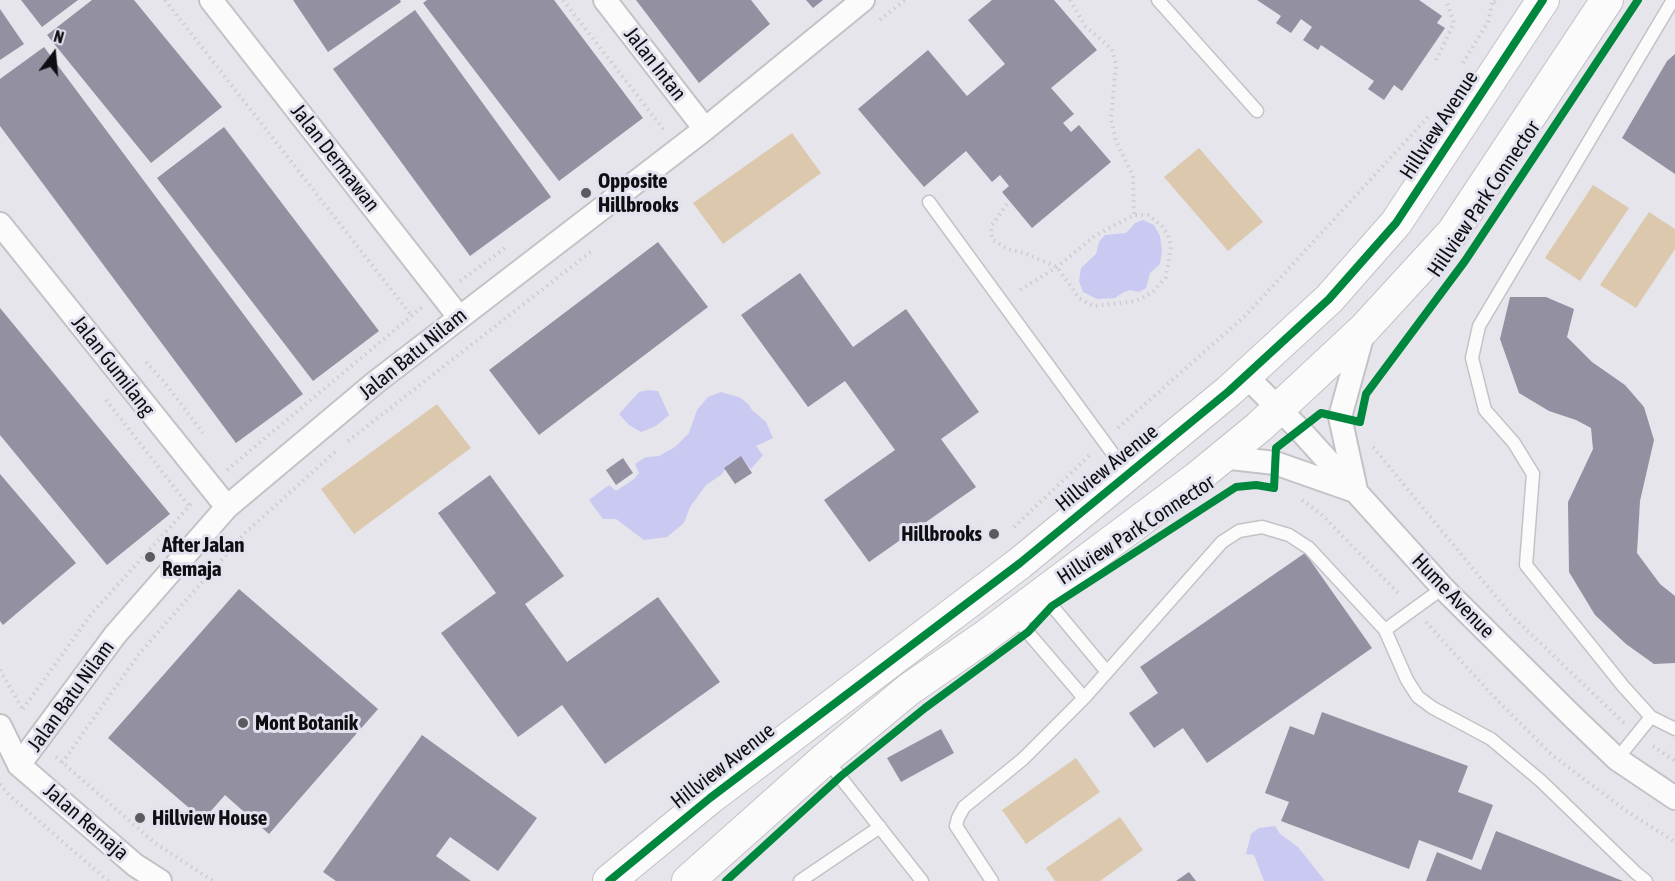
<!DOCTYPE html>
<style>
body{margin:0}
#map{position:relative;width:1675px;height:881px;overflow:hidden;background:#e5e5eb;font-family:"Asap Condensed",sans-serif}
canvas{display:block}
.north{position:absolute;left:24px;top:24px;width:60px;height:60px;-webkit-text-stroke:4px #e2e2ee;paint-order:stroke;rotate:16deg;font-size:16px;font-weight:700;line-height:24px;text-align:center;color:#0f0f13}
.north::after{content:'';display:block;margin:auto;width:21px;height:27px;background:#0f0f13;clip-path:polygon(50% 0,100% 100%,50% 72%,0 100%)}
</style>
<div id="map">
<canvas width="1675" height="881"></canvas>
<div class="north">N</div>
</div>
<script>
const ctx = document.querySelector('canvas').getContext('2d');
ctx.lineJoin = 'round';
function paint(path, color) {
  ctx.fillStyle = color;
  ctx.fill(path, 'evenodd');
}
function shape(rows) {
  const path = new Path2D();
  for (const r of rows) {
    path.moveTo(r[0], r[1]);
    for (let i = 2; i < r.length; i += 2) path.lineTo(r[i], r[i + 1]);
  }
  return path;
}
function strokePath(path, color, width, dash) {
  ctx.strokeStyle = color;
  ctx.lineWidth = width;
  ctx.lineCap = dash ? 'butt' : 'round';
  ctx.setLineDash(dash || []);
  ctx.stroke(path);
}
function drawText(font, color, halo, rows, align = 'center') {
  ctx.font = font + ' "Asap Condensed",sans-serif';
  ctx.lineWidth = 6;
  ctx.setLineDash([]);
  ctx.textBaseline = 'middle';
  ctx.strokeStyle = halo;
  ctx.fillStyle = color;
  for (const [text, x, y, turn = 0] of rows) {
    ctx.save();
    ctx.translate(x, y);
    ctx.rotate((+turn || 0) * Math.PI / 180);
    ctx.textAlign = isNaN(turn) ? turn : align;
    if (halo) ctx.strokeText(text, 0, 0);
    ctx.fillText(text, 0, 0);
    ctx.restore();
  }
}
paint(shape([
 [792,133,821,173,723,244,693,203],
 [1199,148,1263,222,1228,251,1164,177],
 [1593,185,1629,208,1580,281,1545,258],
 [1649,212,1675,229,1675,249,1636,308,1600,285],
 [437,404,471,448,354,534,321,489],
 [1076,758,1100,792,1026,844,1002,810],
 [1120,817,1143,850,1100,881,1055,881,1046,868]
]), '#dcc8ad');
paint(shape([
 [1143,220,1154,225,1160,236,1162,251,1160,264,1150,273,1146,288,1139,292,1130,290,1124,292,1115,298,1097,299,1083,292,1079,281,1081,268,1096,254,1099,242,1105,235,1126,233,1135,223],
 [649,390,658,391,669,415,656,426,641,432,629,425,619,414,639,392],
 [721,392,741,398,749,405,752,410,766,422,773,438,756,446,763,455,751,469,741,457,729,464,721,475,706,485,690,507,684,523,667,537,644,540,616,519,603,519,589,500,609,485,616,491,634,479,639,473,635,464,646,457,659,456,675,447,689,433,697,410,708,397],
 [1275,826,1280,834,1298,847,1325,881,1264,881,1254,855,1246,854,1251,834,1259,828]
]), '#cac9f1');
paint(shape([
 [21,0,78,0,42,27],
 [92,0,134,0,222,107,151,163,47,35],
 [293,0,400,0,401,2,328,52],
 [427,0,554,0,643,118,559,181,423,3],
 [636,0,751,0,770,24,699,83],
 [806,0,823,0,813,8],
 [992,0,1054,0,1097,50,1051,88,1074,114,1063,123,1071,132,1079,125,1111,162,1032,228,1002,192,1009,186,1000,175,992,182,966,151,924,187,858,109,928,50,967,96,1005,64,968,20],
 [1257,0,1419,0,1442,16,1437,23,1445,28,1402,91,1394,85,1384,100,1368,89,1374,81,1321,45,1318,50,1303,40,1312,27,1301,19,1291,33,1276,23,1281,16],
 [0,9,24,44,0,60],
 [415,10,551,197,470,256,333,69],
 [44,47,303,394,236,443,0,126,0,79],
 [1675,54,1675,174,1622,138,1667,61],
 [224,127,379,331,313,381,157,178],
 [658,242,708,307,539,435,489,370],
 [800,273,853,347,906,309,979,412,941,439,976,487,869,562,824,500,895,450,845,381,808,407,741,315],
 [1510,297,1546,297,1574,309,1567,337,1592,362,1625,385,1644,407,1654,440,1640,501,1637,553,1660,584,1675,596,1675,663,1654,664,1626,644,1595,615,1569,572,1568,502,1593,449,1591,428,1576,420,1549,411,1519,393,1500,339],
 [0,308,170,514,107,565,0,435],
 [741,456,752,473,735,484,724,468],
 [623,458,633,473,616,485,606,470],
 [0,474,76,563,3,625,0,621],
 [490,475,564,576,525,604,567,662,658,597,720,682,605,764,562,705,518,737,441,633,496,593,438,513],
 [1305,553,1372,648,1207,763,1183,728,1154,748,1129,713,1158,693,1140,667],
 [239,589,378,709,269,834,225,795,203,820,108,738],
 [1322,712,1468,766,1458,792,1493,805,1472,860,1419,840,1409,869,1281,821,1289,802,1265,793,1290,726,1314,735],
 [941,729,954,753,901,782,887,758],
 [422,735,537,818,498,871,450,837,436,856,471,881,336,881,323,872],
 [1496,831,1623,881,1426,881,1437,852,1481,870],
 [1189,872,1196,881,1176,881]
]), '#9290a1');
const lane = shape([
 [1158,0,1257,111],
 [1673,0,1479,326,1472,358,1485,410,1514,443,1533,474,1526,565,1623,686,1651,717,1675,729],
 [929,202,1127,473],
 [1043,595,1107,672],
 [1013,615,1084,698],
 [1385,630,1443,588],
 [826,759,922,881],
 [1617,759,1651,717],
 [800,881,880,827],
 [992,881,956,826,958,818,964,807,1023,759,1084,698,1222,542,1239,531,1262,527,1289,535,1309,548,1385,630,1407,680,1418,697,1433,708,1491,739,1541,781,1636,873,1646,881]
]);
const street = shape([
 [211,0,459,317],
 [605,0,705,129],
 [0,224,227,507],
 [1246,376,1300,430,1443,588,1571,715,1617,759,1675,798],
 [1222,457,1275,463,1352,490],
 [1356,490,1340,417,1364,330],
 [0,726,19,765,135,865,160,881],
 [19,765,115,635,227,507,376,382,705,129,863,0]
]);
const secondary = shape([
 [609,881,710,798,1020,563,1229,391,1329,299,1396,223,1543,0],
 [688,881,826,758,908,690,983,638,1198,477,1259,427,1364,329,1453,232,1607,0]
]);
strokePath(lane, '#c3c3c7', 15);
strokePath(street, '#c3c3c7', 26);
strokePath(secondary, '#c3c3c7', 34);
strokePath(shape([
 [165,0,411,315],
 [563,0,664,130],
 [1070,0,1085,26,1112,49,1116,64,1111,119,1116,141,1133,176,1134,215],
 [1494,2,1500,0],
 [880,20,905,0],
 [1436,60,1454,23,1446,0],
 [1463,63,1488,22,1493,0],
 [1007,204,992,225,991,233,993,240,1008,249,1024,253,1057,267,1079,298,1093,306,1136,301,1153,292,1166,277,1171,246,1168,235,1162,226,1148,215,1134,215,1096,235,1057,267,1017,292],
 [460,281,505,248],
 [146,362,165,383,203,433],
 [106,400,189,506],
 [1118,428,1246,315,1428,117],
 [348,441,593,250],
 [1373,447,1511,615,1624,723],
 [227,470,422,307],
 [1302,500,1321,514,1400,595],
 [1014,527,1091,454],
 [1426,622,1493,696,1552,755,1628,812,1675,842],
 [0,670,23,710],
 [23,709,92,613,193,502],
 [1653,746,1675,761],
 [56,757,155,843,213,881],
 [62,763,139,654,246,532,336,451],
 [0,784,9,795,108,881]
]), '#cdcdcf', 4, [1.5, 4.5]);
strokePath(lane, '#fbfbfc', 12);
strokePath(street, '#fbfbfc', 22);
strokePath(secondary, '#fbfbfc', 32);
strokePath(shape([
 [609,881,710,798,1020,563,1229,391,1329,299,1396,223,1543,0],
 [726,881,841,776,925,708,1028,632,1052,606,1236,487,1256,485,1274,488,1276,448,1321,413,1360,422,1366,394,1465,261,1638,0]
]), '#00873e', 8);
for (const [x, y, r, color] of [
 [586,193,6,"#5a5a5f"],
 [994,534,6,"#5a5a5f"],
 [150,557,6,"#5a5a5f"],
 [243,723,6,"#5a5a5f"],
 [140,818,6,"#5a5a5f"]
]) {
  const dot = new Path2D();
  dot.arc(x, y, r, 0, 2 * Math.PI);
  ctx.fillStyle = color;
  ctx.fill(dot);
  strokePath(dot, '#e2e2ee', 2);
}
drawText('21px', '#0f0f13', '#e2e2ee', [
 ["Jalan Intan",655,64,52],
 ["Hillview Avenue",1439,125,-57],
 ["Jalan Dermawan",335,158,52],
 ["Hillview Park Connector",1484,199,-56],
 ["Jalan Batu Nilam",413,354,-39],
 ["Jalan Gumilang",113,366,52],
 ["Hillview Avenue",1107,468,-39],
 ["Hillview Park Connector",1136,530,-33],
 ["Hume Avenue",1453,596,46],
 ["Jalan Batu Nilam",71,696,-54],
 ["Hillview Avenue",723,766,-38],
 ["Jalan Remaja",86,822,41]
]);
drawText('bold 21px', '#0f0f13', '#e2e2ee', [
 ["Opposite",598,181],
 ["Hillbrooks",598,205],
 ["Hillbrooks",982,534,"right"],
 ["After Jalan",162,545],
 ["Remaja",162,569],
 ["Mont Botanik",255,723],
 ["Hillview House",152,818]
], 'left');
</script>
